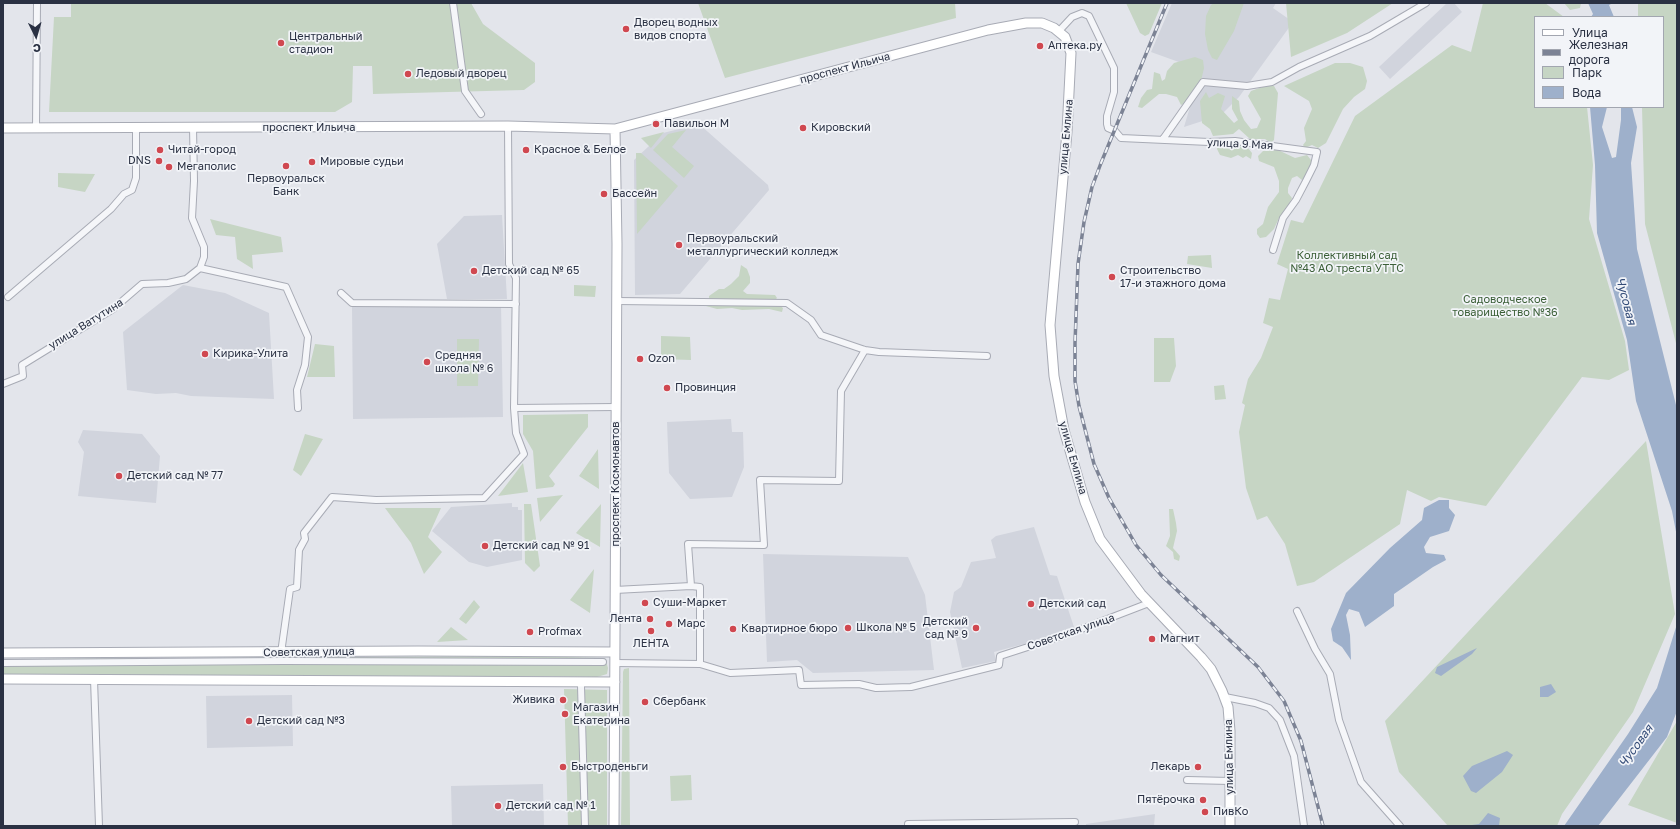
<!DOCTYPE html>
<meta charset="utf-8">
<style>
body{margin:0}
#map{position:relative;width:1680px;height:829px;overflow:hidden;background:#e3e5eb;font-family:"Golos Text",sans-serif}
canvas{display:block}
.frame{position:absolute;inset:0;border:4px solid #2a3143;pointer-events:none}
.legend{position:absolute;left:1534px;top:16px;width:130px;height:92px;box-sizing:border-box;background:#f2f4f8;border:1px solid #a2a6b0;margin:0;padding:5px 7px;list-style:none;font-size:12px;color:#2a3143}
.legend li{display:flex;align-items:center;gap:8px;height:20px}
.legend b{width:20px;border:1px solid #a2a6b0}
.north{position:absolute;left:16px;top:16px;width:40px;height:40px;-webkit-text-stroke:3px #f2f4f8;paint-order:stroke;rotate:175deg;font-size:11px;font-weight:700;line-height:16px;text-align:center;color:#2a3143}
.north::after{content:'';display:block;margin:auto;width:14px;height:18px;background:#2a3143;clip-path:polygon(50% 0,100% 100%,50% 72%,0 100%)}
</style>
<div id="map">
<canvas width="1680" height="829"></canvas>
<div class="frame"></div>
<ul class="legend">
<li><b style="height:5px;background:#fff"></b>Улица</li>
<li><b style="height:5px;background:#7c8395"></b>Железная дорога</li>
<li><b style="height:11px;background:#c6d5c4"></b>Парк</li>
<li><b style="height:11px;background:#9eb0cb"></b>Вода</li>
</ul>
<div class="north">С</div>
</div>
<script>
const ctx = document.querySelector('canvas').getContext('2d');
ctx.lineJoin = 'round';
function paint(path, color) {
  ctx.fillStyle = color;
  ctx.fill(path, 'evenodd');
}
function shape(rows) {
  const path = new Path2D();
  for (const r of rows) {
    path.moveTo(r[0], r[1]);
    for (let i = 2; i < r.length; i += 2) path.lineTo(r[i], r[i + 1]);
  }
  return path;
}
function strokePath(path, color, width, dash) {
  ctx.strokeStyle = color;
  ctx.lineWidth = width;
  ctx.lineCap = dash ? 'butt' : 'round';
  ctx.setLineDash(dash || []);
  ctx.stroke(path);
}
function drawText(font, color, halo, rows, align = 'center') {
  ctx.font = font + ' "Golos Text",sans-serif';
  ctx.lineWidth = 3.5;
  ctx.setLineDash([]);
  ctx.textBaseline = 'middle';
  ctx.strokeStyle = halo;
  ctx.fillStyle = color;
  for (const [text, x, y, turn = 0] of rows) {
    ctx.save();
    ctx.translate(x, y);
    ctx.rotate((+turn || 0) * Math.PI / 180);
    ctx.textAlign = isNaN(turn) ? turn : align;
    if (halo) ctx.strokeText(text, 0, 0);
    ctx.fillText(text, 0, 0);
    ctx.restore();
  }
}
paint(shape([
 [1172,3,1276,3,1273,8,1293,22,1239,97,1221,115,1184,127,1201,70,1151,52],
 [1447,3,1454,3,1462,12,1390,79,1379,67],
 [699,124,768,185,769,190,680,294,635,295,634,160,663,133],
 [502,215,507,299,447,299,437,244,464,216],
 [183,285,225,293,269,313,274,399,191,396,176,393,156,394,127,390,123,332],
 [501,304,503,417,353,419,352,306],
 [731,419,732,432,743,432,744,467,732,497,690,499,669,473,667,422],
 [83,430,142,434,160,456,156,503,78,496,84,452,78,442],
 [512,503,512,507,518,507,518,510,522,510,522,560,487,567,469,562,432,531,451,507],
 [1034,527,1050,575,1057,576,1075,630,994,652,996,661,962,668,950,612,954,592,961,587,971,562,996,558,991,540,996,536],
 [763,554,908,557,925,595,934,670,813,673,797,660,767,662],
 [292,695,293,746,207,748,206,696],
 [543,784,544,826,452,826,451,786],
 [1155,814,1154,826,1086,826,1086,824]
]), '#d1d4dd');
paint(shape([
 [71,3,471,3,483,24,535,63,535,82,524,90,373,94,372,66,353,66,352,102,335,112,49,112,54,17,71,17],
 [698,3,955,3,956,18,725,78],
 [1126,3,1162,3,1149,34,1145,36,1140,33],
 [1214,3,1244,3,1234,31,1217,60,1212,58,1208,50,1205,34,1206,16,1211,5],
 [1286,3,1393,3,1347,33,1291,57],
 [1483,3,1545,3,1564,17,1535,17,1535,107,1587,107,1593,165,1589,219,1625,341,1629,370,1609,380,1582,377,1486,506,1439,497,1431,501,1407,490,1400,524,1314,582,1297,586,1285,544,1267,516,1257,520,1246,488,1239,432,1245,405,1242,403,1248,379,1261,358,1273,327,1263,323,1269,298,1280,300,1288,269,1277,264,1291,220,1303,223,1355,116,1452,45,1471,52],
 [1564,3,1581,3,1580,8,1570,10],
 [1638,3,1677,3,1677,347,1645,224,1642,107,1663,107,1663,17,1638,17],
 [1195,57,1203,60,1204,68,1201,81,1185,103,1181,105,1177,97,1166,94,1159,94,1142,108,1138,107,1141,98,1147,90,1152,89,1154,72,1160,74,1162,81,1165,79,1167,71,1174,63],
 [1335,63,1350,63,1363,67,1367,81,1365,89,1354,97,1343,109,1326,143,1318,148,1312,145,1305,148,1303,145,1306,141,1304,128,1312,109,1309,101,1284,86],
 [1265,86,1274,86,1278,93,1274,140,1271,143,1265,139,1250,139,1239,129,1233,134,1213,136,1210,129,1202,123,1200,101,1206,92,1209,98,1218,93,1225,96,1221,109,1234,123,1238,120,1232,109,1232,96,1239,101,1240,111,1244,120,1251,129,1257,128,1261,119,1248,96,1251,91],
 [686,130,672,147,694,166,684,178,653,150,668,134],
 [664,132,651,148,641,138],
 [1226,144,1248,148,1252,153,1251,159,1246,156,1243,158,1238,155,1231,158,1220,155,1217,149,1218,145],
 [1278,150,1295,158,1307,155,1311,160,1311,168,1305,178,1302,180,1297,176,1292,178,1288,188,1288,193,1292,198,1288,206,1279,218,1274,229,1266,237,1260,238,1257,234,1257,229,1263,224,1268,207,1279,192,1279,181,1274,167,1259,161,1258,156,1263,151],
 [636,153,641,153,678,186,637,234],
 [58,173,95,174,85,192,58,187],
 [210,219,281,237,283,252,252,255,253,269,237,259,235,237,216,235],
 [1211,255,1212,268,1187,264,1188,256],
 [741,265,747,269,750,277,750,283,743,291,747,294,775,295,777,298,775,300,709,299,709,296,719,289,724,289,731,284,739,276],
 [574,285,596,286,595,297,574,296],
 [778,304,783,308,782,312,769,309,742,310,732,308,717,309,706,306],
 [661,336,690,337,691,360,661,359],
 [1154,338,1174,338,1176,366,1170,382,1154,382],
 [457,339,479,339,478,386,457,386],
 [315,344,334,346,335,377,307,377],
 [1224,385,1226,399,1215,400,1214,386],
 [588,414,588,427,549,476,555,484,553,487,536,489,533,451,523,434,523,415],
 [305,434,323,439,301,476,293,470],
 [1646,441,1675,614,1633,712,1562,814,1557,826,1448,826,1399,772,1385,721],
 [598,449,599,489,579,476],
 [523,463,528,492,498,496],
 [563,495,540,522,537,498],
 [524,504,531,504,540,566,534,572,525,563],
 [601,504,600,547,576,533],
 [385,508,441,508,428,537,442,552,424,574,411,543],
 [1169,509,1173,509,1176,523,1177,531,1173,548,1180,556,1179,561,1174,559,1173,552,1166,546,1170,536],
 [594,569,590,613,570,600],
 [474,600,480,607,466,624,459,619],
 [451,627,468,640,437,642],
 [530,656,605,658,608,668,607,674,597,677,529,676,3,677,3,659],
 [629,668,630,826,621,826,623,672,624,669],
 [564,689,607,690,607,826,568,826],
 [1677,721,1677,823,1628,805],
 [691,775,692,800,671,801,670,776]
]), '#c6d5c4');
paint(shape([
 [1588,3,1613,3,1609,5,1614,17,1591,17,1593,14],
 [1590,107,1607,107,1602,127,1612,158,1616,157,1621,120,1621,107,1632,107,1637,127,1631,163,1637,249,1677,409,1677,537,1672,511,1636,401,1627,340,1597,233,1595,165],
 [1439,500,1449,500,1449,508,1455,515,1449,531,1430,537,1424,547,1426,553,1444,555,1446,560,1433,567,1394,594,1394,606,1365,627,1359,612,1349,609,1346,615,1350,635,1351,660,1342,647,1333,641,1331,629,1346,593,1390,548,1422,520,1424,508],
 [1677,624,1677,711,1667,737,1598,826,1564,826,1628,734,1657,688],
 [1477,648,1472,654,1441,676,1435,673,1437,667],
 [1551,684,1556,692,1548,697,1540,697,1540,687],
 [1507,751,1513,755,1502,772,1476,793,1471,791,1463,776,1472,766],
 [1488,813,1500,818,1499,826,1465,826,1479,824]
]), '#9eb0cb');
const street = shape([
 [453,3,465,91,481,114],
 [1059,31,1072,17,1082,13,1089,16,1114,68,1114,92,1107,116,1107,124,1108,128,1115,131,1121,138,1209,142,1235,141,1317,152,1314,165,1306,181,1296,200,1283,218,1273,250],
 [36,128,37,3],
 [1163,139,1203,82,1247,86,1272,82,1299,67,1370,36,1426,3],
 [200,268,286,287,308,337,305,365,297,390,298,408],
 [341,293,352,303,516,304],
 [8,297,111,209,124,194,132,190,136,178,136,128],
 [617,301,787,303,811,320,821,335,865,350,879,352,987,356],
 [3,384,23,376,22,365,113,309,142,284,168,283,186,279,200,268,204,257,204,247,192,218,194,181,193,127],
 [514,408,616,407],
 [691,586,700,587,700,664],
 [615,590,691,586,688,544,764,545,760,480,839,481,841,391,865,350],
 [1297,611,1315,649,1330,674,1339,720,1361,782,1400,826],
 [281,653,290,589,297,587,299,550,305,539,304,533,332,497,376,500,484,498,524,454,516,433,514,408,516,278,509,264,508,126],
 [3,663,284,661,603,662],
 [615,663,700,664,730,673,799,670,801,685,859,684,876,688,911,687,999,665,1000,656,1071,633,1149,603],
 [94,679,99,826],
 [581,686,585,826],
 [1225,697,1255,703,1269,708,1280,720,1294,756,1304,826],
 [1187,780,1230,781],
 [908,826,908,824,1075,822]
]);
const secondary = shape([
 [3,128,508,126,615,129,988,30,1026,23,1042,23,1054,28,1065,37,1071,53,1067,132,1050,325,1054,376,1064,430,1085,502,1100,539,1141,594,1201,657,1211,669,1222,691,1228,707,1230,731,1230,826],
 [3,653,418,651,615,652],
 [3,679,615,682],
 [614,826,617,244,615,129]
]);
strokePath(street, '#a8abb5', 8);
strokePath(secondary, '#a8abb5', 11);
strokePath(street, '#f5f6f9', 6);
strokePath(secondary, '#fff', 9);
const rail = shape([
 [1167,3,1101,163,1092,187,1084,222,1078,264,1075,343,1075,381,1079,406,1094,464,1109,498,1136,545,1161,575,1258,667,1284,701,1301,741,1323,826]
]);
strokePath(rail, '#7c8395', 3.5);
strokePath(rail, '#f2f4f8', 2, [6]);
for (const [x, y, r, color] of [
 [626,29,4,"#d04850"],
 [281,43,4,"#d04850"],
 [1040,46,4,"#d04850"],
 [408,74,4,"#d04850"],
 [656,124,4,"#d04850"],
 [803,128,4,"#d04850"],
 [160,150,4,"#d04850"],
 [526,150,4,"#d04850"],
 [159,161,4,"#d04850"],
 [312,162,4,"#d04850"],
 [286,166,4,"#d04850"],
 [169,167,4,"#d04850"],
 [604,194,4,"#d04850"],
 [679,245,4,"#d04850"],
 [474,271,4,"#d04850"],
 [1112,277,4,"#d04850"],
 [205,354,4,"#d04850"],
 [640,359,4,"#d04850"],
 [427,362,4,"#d04850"],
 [667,388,4,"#d04850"],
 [119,476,4,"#d04850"],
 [485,546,4,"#d04850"],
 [645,603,4,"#d04850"],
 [1031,604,4,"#d04850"],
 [650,619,4,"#d04850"],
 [669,624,4,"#d04850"],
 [848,628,4,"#d04850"],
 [976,628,4,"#d04850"],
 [733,629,4,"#d04850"],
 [651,631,4,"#d04850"],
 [530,632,4,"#d04850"],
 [1152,639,4,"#d04850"],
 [563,700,4,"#d04850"],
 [645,702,4,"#d04850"],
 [565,714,4,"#d04850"],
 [249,721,4,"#d04850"],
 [563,767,4,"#d04850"],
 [1198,767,4,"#d04850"],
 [1203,800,4,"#d04850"],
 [498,806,4,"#d04850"],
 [1205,812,4,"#d04850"]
]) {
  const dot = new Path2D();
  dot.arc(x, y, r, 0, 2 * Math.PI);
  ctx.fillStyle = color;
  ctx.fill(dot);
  strokePath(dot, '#f2f4f8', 1.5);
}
drawText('11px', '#2a3143', '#f2f4f8', [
 ["Дворец водных",634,23],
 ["видов спорта",634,36],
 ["Центральный",289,37],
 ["стадион",289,50],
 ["Аптека.ру",1048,46],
 ["Ледовый дворец",416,74],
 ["Павильон М",664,124],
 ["Кировский",811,128],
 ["Читай-город",168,150],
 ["Красное & Белое",534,150],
 ["DNS",151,161,"right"],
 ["Мировые судьи",320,162],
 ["Мегаполис",177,167],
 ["Первоуральск",286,179,"center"],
 ["Банк",286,192,"center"],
 ["Бассейн",612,194],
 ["Первоуральский",687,239],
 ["металлургический колледж",687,252],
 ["Детский сад № 65",482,271],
 ["Строительство",1120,271],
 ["17-и этажного дома",1120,284],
 ["Кирика-Улита",213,354],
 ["Средняя",435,356],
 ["школа № 6",435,369],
 ["Ozon",648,359],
 ["Провинция",675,388],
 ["Детский сад № 77",127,476],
 ["Детский сад № 91",493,546],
 ["Суши-Маркет",653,603],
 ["Детский сад",1039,604],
 ["Лента",642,619,"right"],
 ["Детский",968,622,"right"],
 ["сад № 9",968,635,"right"],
 ["Марс",677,624],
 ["Школа № 5",856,628],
 ["Квартирное бюро",741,629],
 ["Profmax",538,632],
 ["Магнит",1160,639],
 ["ЛЕНТА",651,644,"center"],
 ["Живика",555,700,"right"],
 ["Сбербанк",653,702],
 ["Магазин",573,708],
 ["Екатерина",573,721],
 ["Детский сад №3",257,721],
 ["Быстроденьги",571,767],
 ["Лекарь",1190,767,"right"],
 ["Пятёрочка",1195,800,"right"],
 ["Детский сад № 1",506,806],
 ["ПивКо",1213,812]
], 'left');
drawText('11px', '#2a3143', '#f2f4f8', [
 ["проспект Ильича",845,68,-15],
 ["проспект Ильича",309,128],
 ["улица Емлина",1066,137,-85],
 ["улица 9 Мая",1240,144,3],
 ["улица Ватутина",86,324,-32],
 ["улица Емлина",1073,458,74],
 ["проспект Космонавтов",616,484,-90],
 ["Советская улица",1071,632,-19],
 ["Советская улица",309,652,-1],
 ["улица Емлина",1229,757,-91]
]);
drawText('11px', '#3b5f37', '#f2f4f8', [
 ["Коллективный сад",1347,256],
 ["№43 АО треста УТТС",1347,269],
 ["Садоводческое",1505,300],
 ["товарищество №36",1505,313]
]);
drawText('italic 12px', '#344c78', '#f2f4f8', [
 ["Чусовая",1626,301,75],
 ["Чусовая",1636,746,-54]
]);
</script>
